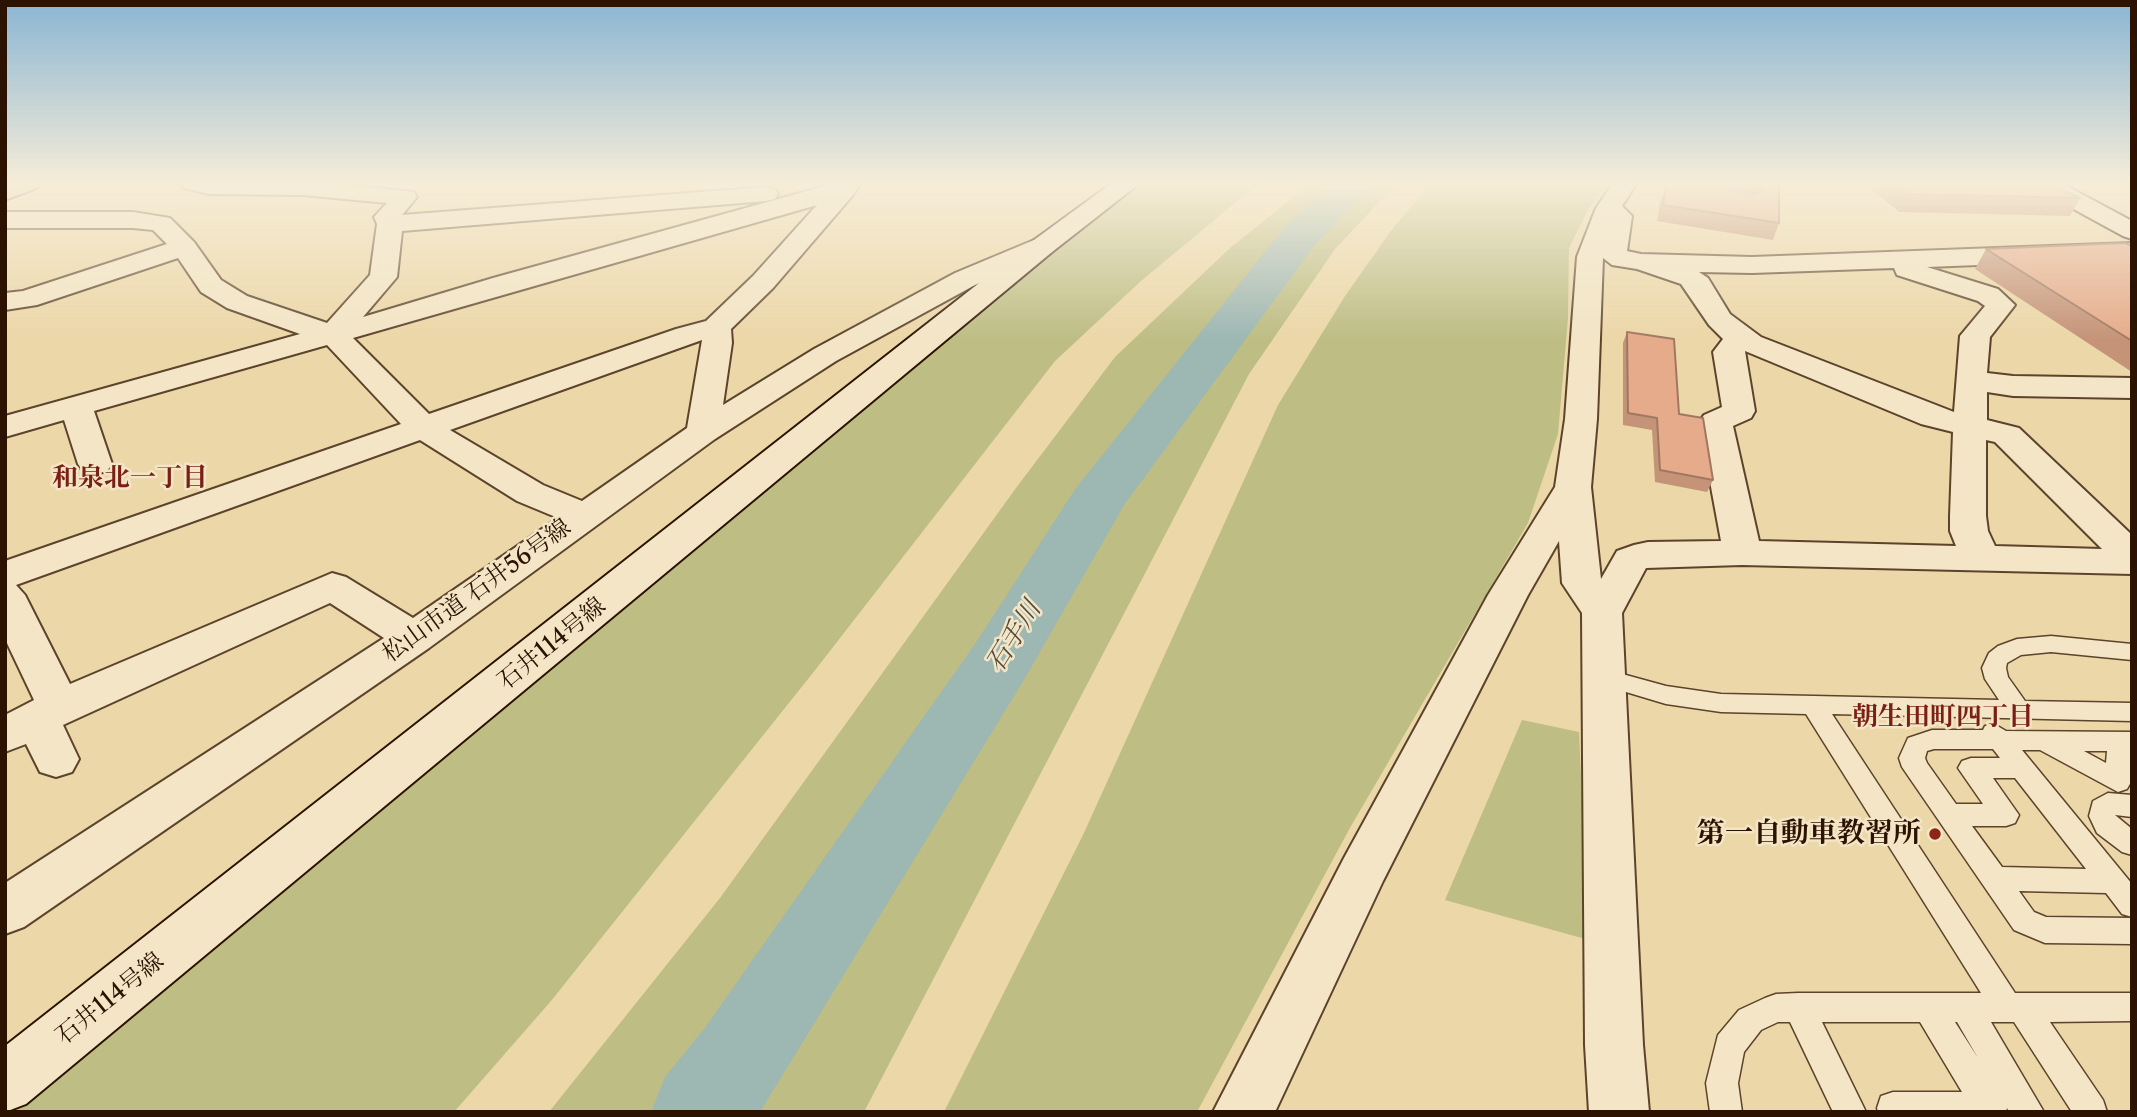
<!DOCTYPE html>
<meta charset="utf-8">
<style>
body{margin:0}
#map{position:relative;width:2137px;height:1117px;overflow:hidden;background:#ecd7a8;font-family:"Libre Caslon Text",serif}
canvas{display:block}
.frame{position:absolute;inset:0;border:7px solid #2c1201;pointer-events:none}
</style>
<div id="map">
<canvas width="2137" height="1117"></canvas>
<div class="frame"></div>
</div>
<script>
const ctx = document.querySelector('canvas').getContext('2d');
ctx.lineJoin = 'round';
function paint(path, color) {
  ctx.fillStyle = color;
  ctx.fill(path, 'evenodd');
}
function shape(rows) {
  const path = new Path2D();
  for (const r of rows) {
    path.moveTo(r[0], r[1]);
    for (let i = 2; i < r.length; i += 2) path.lineTo(r[i], r[i + 1]);
  }
  return path;
}
function strokePath(path, color, width, dash) {
  ctx.strokeStyle = color;
  ctx.lineWidth = width;
  ctx.lineCap = dash ? 'butt' : 'round';
  ctx.setLineDash(dash || []);
  ctx.stroke(path);
}
function drawText(font, color, halo, rows, align = 'center') {
  ctx.font = font + ' "Libre Caslon Text","Noto Serif JP",serif';
  ctx.lineWidth = 5;
  ctx.setLineDash([]);
  ctx.textBaseline = 'middle';
  ctx.strokeStyle = halo;
  ctx.fillStyle = color;
  for (const [text, x, y, turn = 0] of rows) {
    ctx.save();
    ctx.translate(x, y);
    ctx.rotate((+turn || 0) * Math.PI / 180);
    ctx.textAlign = isNaN(turn) ? turn : align;
    if (halo) ctx.strokeText(text, 0, 0);
    ctx.fillText(text, 0, 0);
    ctx.restore();
  }
}
paint(shape([
 [1143,183,1259,183,1141,281,1055,361,816,669,551,1001,454,1112,5,1112,1063,242],
 [1311,183,1397,183,1335,249,1249,374,864,1112,549,1112,720,898,1016,488,1115,357,1230,248],
 [1432,183,1608,183,1588,210,1569,248,1568,318,1558,434,1528,523,1351,826,1197,1112,944,1112,1083,835,1278,405,1345,296,1393,228],
 [1522,720,1579,732,1589,940,1445,900]
]), '#bdbd84');
paint(shape([
 [1331,183,1373,183,1314,246,1124,505,1025,678,760,1112,651,1112,665,1077,704,1029,975,644,1076,488,1284,228,1331,183]
]), '#9db7b3');
const lane = shape([
 [2051,636,2132,644,2132,660,2051,652,2021,655,2007,663,2006,668,2008,677,2025,701,2132,703,2132,721,1832,714,2015,993,2132,993,2132,1021,2050,1022,2103,1100,2107,1112,2072,1112,2014,1022,1991,1022,2044,1112,2009,1112,2007,1108,2006,1112,1878,1112,1877,1108,1881,1096,1893,1092,1962,1092,1920,1022,1822,1022,1866,1112,1833,1112,1790,1022,1778,1022,1761,1030,1744,1052,1738,1083,1742,1112,1710,1112,1706,1083,1718,1035,1739,1010,1765,998,1776,994,1798,993,1981,993,1806,714,1721,712,1666,704,1596,683,1592,677,1596,671,1604,669,1666,686,1721,694,1999,700,1985,679,1982,668,1989,653,1998,646,2017,639,2051,636],
 [1955,1022,1957,1022,1978,1058,1955,1022],
 [1994,724,2006,731,2132,732,2131,782,2127,789,2118,792,2040,750,2022,750,2132,884,2132,917,2122,914,2106,893,2019,891,2034,912,2046,917,2132,918,2132,944,2045,943,2014,930,1902,767,1899,758,1908,738,1932,730,1983,730,1985,726,1994,724],
 [1934,749,1993,749,2000,758,1971,758,1962,761,1958,768,1983,804,1956,804,1927,763,1925,758,1927,751,1934,749],
 [2084,751,2107,751,2106,763,2084,751],
 [1993,778,2015,778,2086,869,2002,867,1972,826,2006,826,2015,823,2019,815,1993,778],
 [2108,793,2132,795,2132,817,2115,815,2132,829,2132,855,2122,852,2097,833,2089,816,2093,801,2108,793]
]);
const street = shape([
 [180,183,330,183,414,192,417,197,402,215,766,187,775,189,778,194,775,199,766,201,402,231,397,277,363,317,493,278,836,183,861,183,853,195,773,288,731,329,732,343,723,405,814,349,955,273,1034,240,1043,238,1052,240,1056,246,1052,252,975,285,836,361,715,439,429,648,24,927,5,934,5,883,384,638,330,603,63,725,79,759,72,772,56,777,40,772,26,744,5,752,5,715,34,700,5,639,5,561,401,424,327,345,94,411,112,464,107,471,95,474,83,471,78,464,64,420,5,437,5,416,300,334,227,308,201,292,178,258,37,305,5,310,5,293,23,291,167,244,153,230,133,228,5,228,5,212,133,212,170,218,194,242,221,280,247,296,327,323,370,275,377,224,374,217,387,203,303,195,209,194,184,188,180,183],
 [817,205,753,276,706,321,676,329,429,414,353,338,817,205],
 [702,340,687,428,582,501,543,485,450,430,702,340],
 [420,440,517,501,558,518,413,618,346,577,332,573,70,684,25,595,16,585,420,440],
 [1613,183,1637,183,1622,206,1632,216,1627,251,1641,254,1752,257,2132,243,2132,259,1927,267,1998,289,2015,305,1990,337,1987,373,2013,376,2132,378,2132,398,2013,396,1987,392,1987,420,2019,428,2132,535,2132,574,1742,565,1646,568,1622,613,1643,1045,1649,1112,1589,1112,1585,1045,1582,613,1562,583,1559,541,1528,595,1383,881,1275,1112,1213,1112,1344,858,1488,595,1555,487,1565,419,1577,257,1596,208,1613,183],
 [1603,258,1612,265,1637,269,1681,284,1709,325,1723,339,1713,352,1722,407,1704,415,1699,422,1721,541,1648,542,1634,545,1617,551,1601,579,1591,487,1597,419,1603,258],
 [1894,268,1897,275,1978,301,1985,306,1960,336,1954,412,1761,337,1730,314,1708,278,1699,272,1752,273,1894,268],
 [1745,351,1921,424,1953,432,1950,516,1950,531,1956,546,1759,541,1733,426,1751,418,1755,411,1745,351],
 [1986,440,1995,442,2102,549,1995,546,1988,531,1986,516,1986,440]
]);
const secondary = shape([
 [1112,183,1140,183,1052,252,26,1104,5,1112,5,1046,1034,240,1112,183],
 [2031,183,2061,183,2132,221,2132,239,2123,236,2035,188,2031,183]
]);
const highway = shape([
 [41,183,37,188,5,200,5,184,41,183]
]);
strokePath(lane, '#5c432b', 3);
strokePath(street, '#5c432b', 4);
strokePath(secondary, '#2c1201', 4);
strokePath(highway, '#2c1201', 4);
paint(lane, '#f3e5c6');
paint(street, '#f3e5c6');
paint(secondary, '#f3e5c6');
paint(highway, '#ecd7a8');
paint(shape([
 [1702,183,1779,183,1779,223,1773,240,1657,221,1660,202,1666,186,1750,194,1754,194],
 [1864,183,2036,183,2080,198,2070,216,1899,212],
 [2132,246,2132,372,1975,269,1986,249],
 [1627,332,1679,414,1713,480,1707,492,1655,482,1652,430,1623,425,1623,343]
]), '#c59378');
const building = shape([
 [1669,183,1698,183,1750,194,1760,192,1765,186,1763,183,1779,183,1779,223,1663,205,1666,186,1669,183],
 [1894,183,2036,183,2044,186,2055,186,2080,198,1908,194,1894,183],
 [2125,243,2132,246,2132,341,1986,249,2125,243],
 [1627,332,1674,339,1679,414,1703,418,1713,480,1660,470,1657,418,1628,413,1627,332]
]);
paint(building, '#e5ab8b');
strokePath(building, '#a07861', 2);
const sky = ctx.createLinearGradient(0, 0, 0, 340);
sky.addColorStop(0, '#8ab5d3');
sky.addColorStop(0.54, '#f6edd8');
sky.addColorStop(1, '#f6edd800');
ctx.fillStyle = sky;
ctx.fillRect(0, 0, 2137, 340);
for (const [x, y, r, color] of [
 [1935,834,7,"#8f2418"]
]) {
  const dot = new Path2D();
  dot.arc(x, y, r, 0, 2 * Math.PI);
  ctx.fillStyle = color;
  ctx.fill(dot);
  strokePath(dot, '#f3e5c6', 2.5);
}
drawText('24px', '#2c1201', '#f3e5c6', [
 ["松山市道 石井56号線",477,591,-36],
 ["石井114号線",552,644,-39],
 ["石井114号線",110,999,-39]
]);
drawText('bold 26px', '#7a1f14', '#f3e5c6', [
 ["和泉北一丁目",130,478],
 ["朝生田町四丁目",1943,717]
]);
drawText('italic 26px', '#544c3f', '#f3e5c6', [
 ["石手川",1014,637,-58]
]);
drawText('bold 28px', '#2c1201', '#f3e5c6', [
 ["第一自動車教習所",1921,834]
], 'right');
</script>
